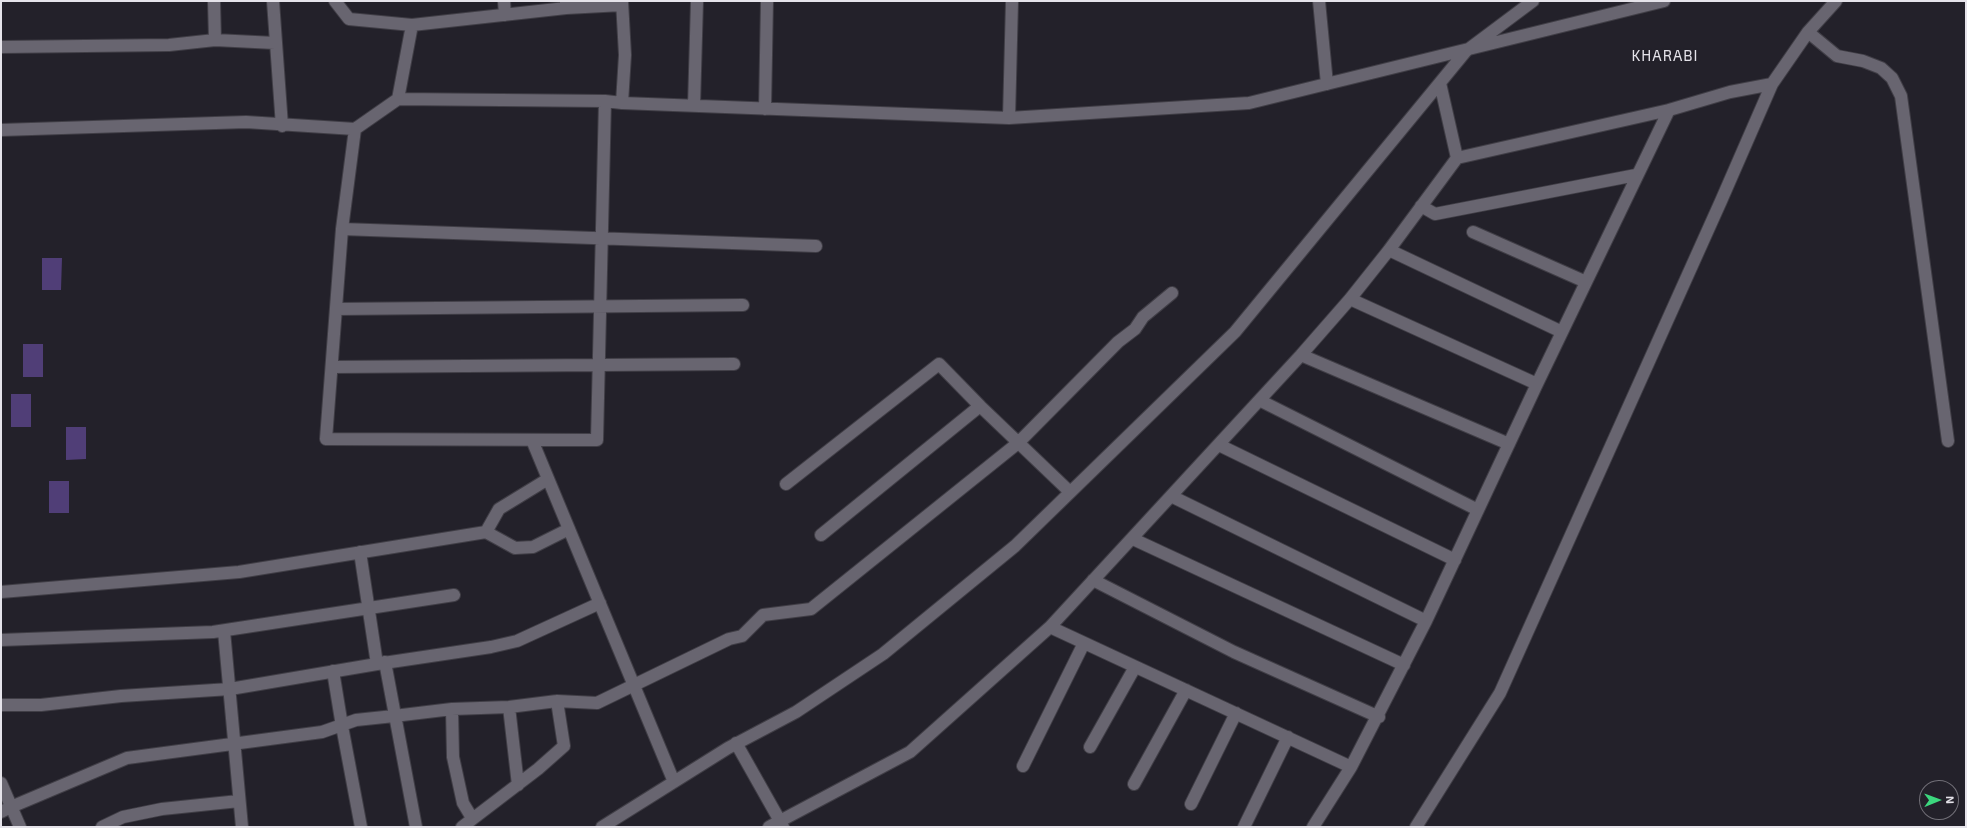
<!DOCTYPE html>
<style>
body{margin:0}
#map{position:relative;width:1967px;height:828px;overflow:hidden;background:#23212a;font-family:"Exo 2",sans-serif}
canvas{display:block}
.frame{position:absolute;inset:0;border:2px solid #e5e3ea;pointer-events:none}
.north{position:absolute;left:1919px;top:780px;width:40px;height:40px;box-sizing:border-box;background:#23212a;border:1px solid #716f77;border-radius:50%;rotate:89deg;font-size:11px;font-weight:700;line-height:16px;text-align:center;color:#e5e3ea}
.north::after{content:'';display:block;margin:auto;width:14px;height:18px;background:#3cd77e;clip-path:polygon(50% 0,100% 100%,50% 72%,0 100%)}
</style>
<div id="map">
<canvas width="1967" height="828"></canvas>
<div class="frame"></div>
<div class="north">N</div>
</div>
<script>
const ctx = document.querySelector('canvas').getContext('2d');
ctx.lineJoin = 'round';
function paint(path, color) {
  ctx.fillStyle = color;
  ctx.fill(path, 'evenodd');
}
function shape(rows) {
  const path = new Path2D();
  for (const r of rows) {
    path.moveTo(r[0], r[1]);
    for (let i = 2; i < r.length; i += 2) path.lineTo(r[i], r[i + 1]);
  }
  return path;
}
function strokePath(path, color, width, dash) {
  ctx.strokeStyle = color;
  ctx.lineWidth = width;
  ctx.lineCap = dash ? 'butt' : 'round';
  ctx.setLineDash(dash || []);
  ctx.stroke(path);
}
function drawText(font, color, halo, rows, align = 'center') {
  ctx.font = font + ' "Exo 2",sans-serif';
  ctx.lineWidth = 3;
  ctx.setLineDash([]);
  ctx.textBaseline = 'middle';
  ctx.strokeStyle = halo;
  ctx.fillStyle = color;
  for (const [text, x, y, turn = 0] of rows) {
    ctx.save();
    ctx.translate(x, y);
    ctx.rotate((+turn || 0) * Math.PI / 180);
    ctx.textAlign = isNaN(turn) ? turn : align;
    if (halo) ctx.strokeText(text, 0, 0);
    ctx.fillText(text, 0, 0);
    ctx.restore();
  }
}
paint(shape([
 [42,258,62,258,61,290,42,290],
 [23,344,43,344,43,377,23,377],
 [11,394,31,394,31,427,11,427],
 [66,427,86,427,86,459,66,460],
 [49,481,69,481,69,513,49,513]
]), '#503e77');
const minor = shape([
 [214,1,215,40],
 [273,1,282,126],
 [335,1,349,19,412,25],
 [504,1,505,15],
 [622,1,625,55,622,103],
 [1319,1,1327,84],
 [566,8,622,5],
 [1808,32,1837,56,1863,61,1881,68,1892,78,1901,96,1948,441],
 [1,47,169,45,215,40,275,43],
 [1440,83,1457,158,1669,110,1537,384,1426,621,1351,767,1050,627,1301,355,1350,299,1389,250,1457,158],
 [398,99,412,25,566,8,566,1],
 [694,106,697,1],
 [765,109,767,1],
 [1669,110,1730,92,1772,84],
 [1009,118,1012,1],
 [355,129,342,229,326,439,597,440,605,101],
 [1,130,246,122,355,129,398,99,605,101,622,103,1009,118,1249,103,1664,1],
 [1421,206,1435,214,1636,175],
 [342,229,816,246],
 [1473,232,1586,282],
 [1389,250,1562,332],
 [1350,299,1537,384],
 [336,309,743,305],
 [1301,355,1509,444],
 [332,367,734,364],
 [1261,401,1478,510],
 [980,406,1070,492],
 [532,440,674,782],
 [1219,445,1455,560],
 [786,484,939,364,980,406,821,535],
 [1171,496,1426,621],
 [486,532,515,548,533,547,569,529],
 [1133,539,1404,665],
 [360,552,377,664],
 [1093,580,1234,652,1379,717],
 [1,592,239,572,486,532,499,509,548,479],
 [224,631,242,827],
 [1,640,213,632,454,595],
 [385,662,416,827],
 [333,671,342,726,361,827],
 [1,705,41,705,121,696,230,689,377,664,491,647,517,641,600,603],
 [509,707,518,785],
 [452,709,453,757,463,803,472,818],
 [736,743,780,821,910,752,1050,627],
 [1090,747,1135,667],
 [1023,766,1084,643],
 [1,783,20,827],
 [1134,784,1186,690],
 [1191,804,1236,713],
 [1,812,11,807,127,758,322,732,356,720,394,716,452,709,509,707,557,701,597,703,729,639,742,636,763,615,811,609,1018,443,1118,342,1135,329,1143,317,1172,293],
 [102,827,123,817,162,809,239,801],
 [462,827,538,769,564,746,557,701],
 [602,827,728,748,796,712,883,654,1015,546,1235,332,1466,51,1533,1],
 [769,827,780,821,783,827],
 [1244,827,1288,737],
 [1313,827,1351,767],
 [1416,827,1500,693,1721,201,1772,84,1808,32,1836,1]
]);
strokePath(minor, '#403e46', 14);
strokePath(minor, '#686570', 12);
ctx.letterSpacing = '1px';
drawText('15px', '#e5e3ea', '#23212a', [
 ["KHARABI",1665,56]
]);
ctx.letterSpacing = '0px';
</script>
